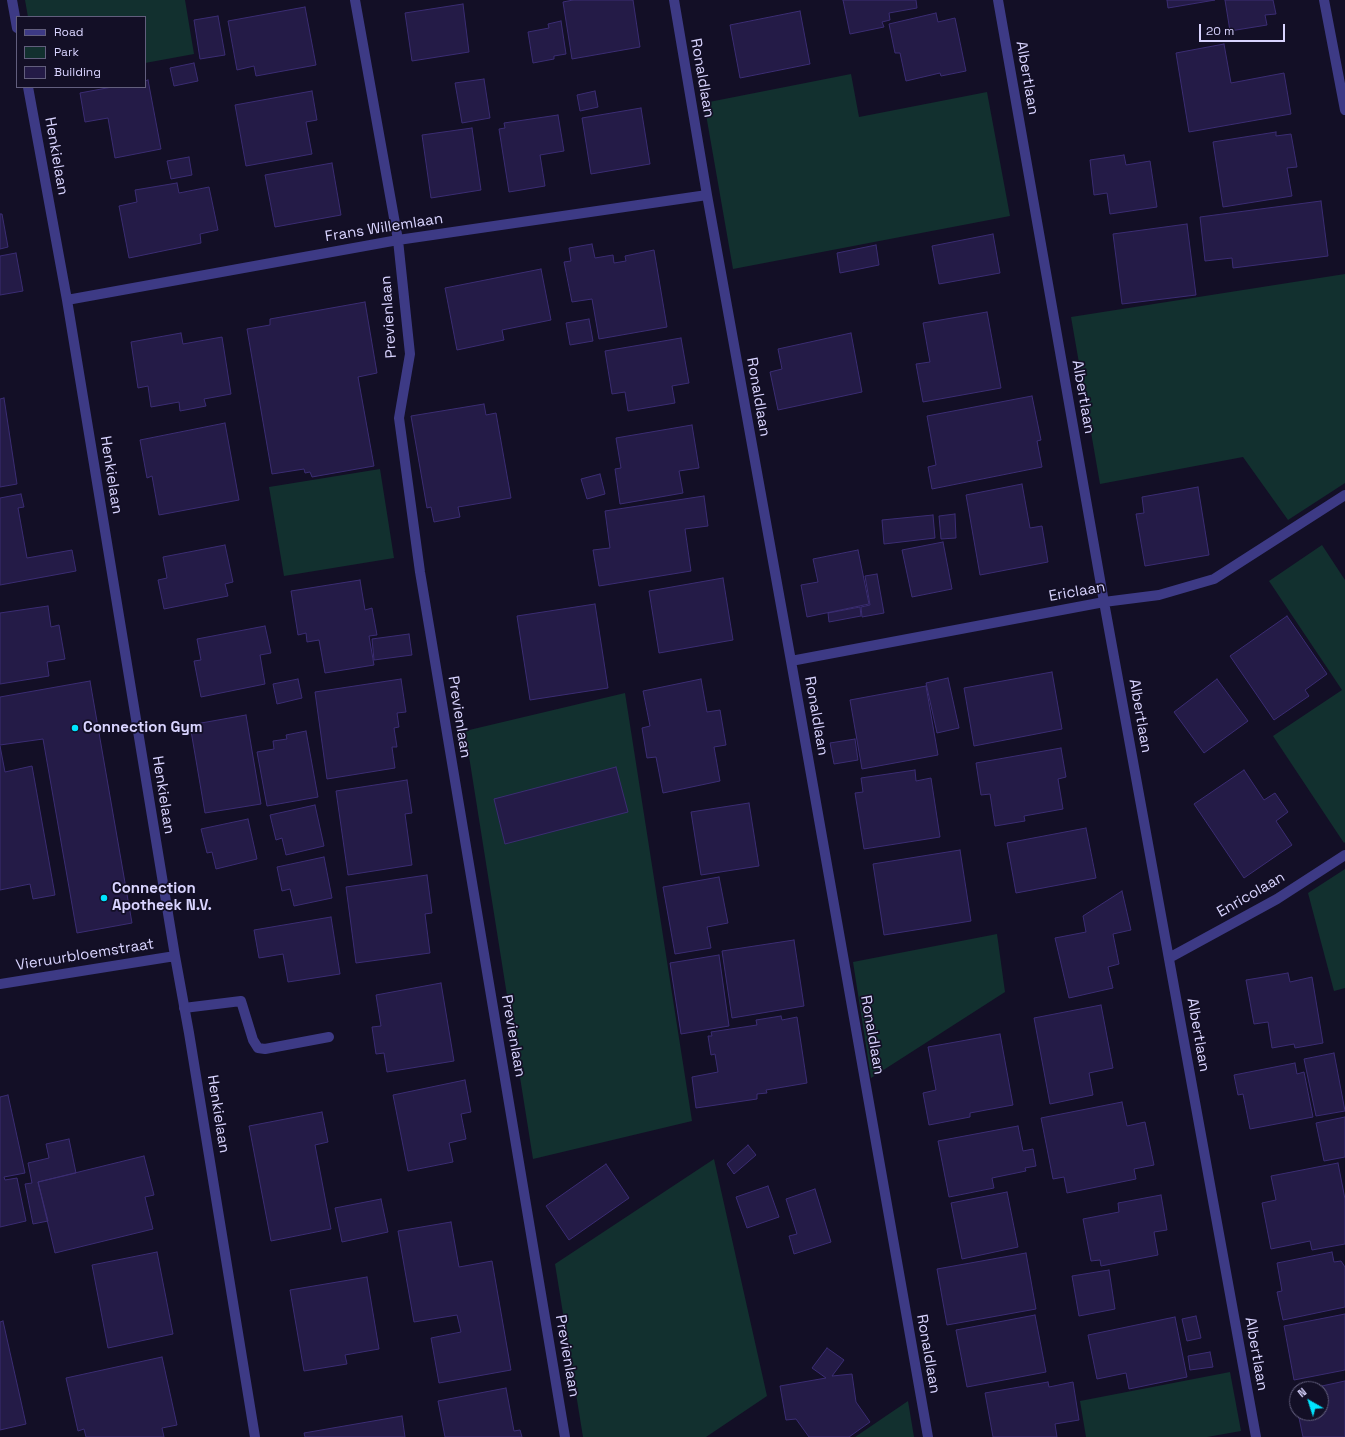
<!DOCTYPE html>
<style>
body{margin:0}
#map{position:relative;width:1345px;height:1437px;overflow:hidden;background:#130f26;font-family:"Space Grotesk",sans-serif}
canvas{display:block}
.legend{position:absolute;left:16px;top:16px;width:130px;height:72px;box-sizing:border-box;background:#130f26;border:1px solid #625e7d;margin:0;padding:5px 7px;list-style:none;font-size:12px;color:#d9d4ff}
.legend li{display:flex;align-items:center;gap:8px;height:20px}
.legend b{width:20px;border:1px solid #625e7d}
.north{position:absolute;left:1289px;top:1381px;width:40px;height:40px;box-sizing:border-box;background:#130f26;border:1px solid #625e7d;border-radius:50%;rotate:321deg;font-size:11px;font-weight:700;line-height:16px;text-align:center;color:#d9d4ff}
.north::after{content:'';display:block;margin:auto;width:14px;height:18px;background:#00e5ff;clip-path:polygon(50% 0,100% 100%,50% 72%,0 100%)}
.scale{position:absolute;left:1199px;top:24px;width:86px;height:18px;box-sizing:border-box;border:2px solid #d9d4ff;border-top:0;padding-left:5px;font-size:12px;line-height:14px;white-space:nowrap;color:#d9d4ff;-webkit-text-stroke:3px #130f26;paint-order:stroke}
</style>
<div id="map">
<canvas width="1345" height="1437"></canvas>
<ul class="legend">
<li><b style="height:5px;background:#3d3a85"></b>Road</li>
<li><b style="height:11px;background:#12302f"></b>Park</li>
<li><b style="height:11px;background:#241b47"></b>Building</li>
</ul>
<div class="north">N</div>
<div class="scale">20 m</div>
</div>
<script>
const ctx = document.querySelector('canvas').getContext('2d');
ctx.lineJoin = 'round';
function paint(path, color) {
  ctx.fillStyle = color;
  ctx.fill(path, 'evenodd');
}
function shape(rows) {
  const path = new Path2D();
  for (const r of rows) {
    path.moveTo(r[0], r[1]);
    for (let i = 2; i < r.length; i += 2) path.lineTo(r[i], r[i + 1]);
  }
  return path;
}
function strokePath(path, color, width, dash) {
  ctx.strokeStyle = color;
  ctx.lineWidth = width;
  ctx.lineCap = dash ? 'butt' : 'round';
  ctx.setLineDash(dash || []);
  ctx.stroke(path);
}
function drawText(font, color, halo, rows, align = 'center') {
  ctx.font = font + ' "Space Grotesk",sans-serif';
  ctx.lineWidth = 3.5;
  ctx.setLineDash([]);
  ctx.textBaseline = 'middle';
  ctx.strokeStyle = halo;
  ctx.fillStyle = color;
  for (const [text, x, y, turn = 0] of rows) {
    ctx.save();
    ctx.translate(x, y);
    ctx.rotate((+turn || 0) * Math.PI / 180);
    ctx.textAlign = isNaN(turn) ? turn : align;
    if (halo) ctx.strokeText(text, 0, 0);
    ctx.fillText(text, 0, 0);
    ctx.restore();
  }
}
paint(shape([
 [25,0,185,0,194,54,145,63,145,17,28,17],
 [851,74,859,117,987,92,1010,216,733,269,704,103],
 [1345,274,1345,483,1288,520,1243,457,1100,484,1071,317],
 [380,469,394,558,284,576,269,487],
 [1322,545,1345,580,1345,842,1344,843,1273,736,1342,690,1269,581],
 [625,693,692,1121,533,1159,465,731],
 [1345,869,1345,988,1334,991,1308,893],
 [997,934,1005,992,871,1078,853,962],
 [714,1159,767,1396,706,1437,583,1437,555,1264],
 [1230,1372,1241,1431,1207,1437,1086,1437,1080,1401],
 [908,1401,914,1437,855,1437]
]), '#12302f');
const building = shape([
 [573,0,633,0,640,47,572,59,563,2,573,0],
 [843,0,916,0,917,8,889,13,890,20,882,22,884,27,850,34,843,0],
 [1167,0,1215,0,1168,8,1167,0],
 [1225,0,1273,0,1276,14,1265,15,1267,25,1230,31,1225,0],
 [463,4,469,52,412,61,405,13,463,4],
 [305,7,316,65,256,76,254,66,237,70,228,21,305,7],
 [800,11,810,64,740,78,730,25,800,11],
 [936,13,938,22,955,18,966,71,941,76,940,73,906,81,900,53,895,53,889,24,936,13],
 [218,16,225,55,200,59,194,20,218,16],
 [561,21,566,54,554,56,554,59,533,63,528,32,549,28,548,24,561,21],
 [1224,44,1231,83,1284,73,1291,114,1189,132,1176,53,1224,44],
 [194,63,198,81,174,86,170,68,194,63],
 [484,79,490,118,462,123,455,83,484,79],
 [148,80,161,149,115,158,108,118,85,122,80,93,112,87,145,87,145,81,148,80],
 [312,91,317,120,306,122,312,154,246,166,235,105,312,91],
 [595,91,598,107,580,111,577,95,595,91],
 [641,108,650,164,591,174,582,118,641,108],
 [558,115,564,151,540,155,545,186,509,192,499,129,505,128,504,123,558,115],
 [472,128,481,190,431,198,422,135,472,128],
 [1276,132,1276,136,1291,134,1297,167,1287,168,1292,196,1223,207,1213,142,1276,132],
 [1124,155,1126,165,1150,161,1157,207,1110,214,1107,193,1094,195,1090,160,1124,155],
 [189,157,192,175,171,179,167,161,189,157],
 [332,163,341,215,275,227,265,175,332,163],
 [177,183,179,193,209,187,218,230,200,234,201,243,129,258,119,206,137,202,135,190,177,183],
 [1321,201,1328,256,1233,268,1232,258,1205,261,1200,217,1321,201],
 [0,214,2,214,8,247,0,249,0,214],
 [1187,224,1196,295,1122,304,1113,234,1187,224],
 [993,234,1000,273,939,284,932,246,993,234],
 [592,244,595,258,613,255,614,263,626,261,625,256,654,250,667,327,599,339,592,299,572,302,564,262,571,261,569,248,592,244],
 [876,245,879,265,840,273,837,253,876,245],
 [16,253,23,291,0,295,0,256,16,253],
 [541,269,551,320,502,330,504,340,457,350,445,288,541,269],
 [365,302,377,373,358,377,374,466,312,477,310,472,305,473,304,469,272,474,247,329,270,325,270,319,365,302],
 [987,312,1001,388,923,402,916,364,930,362,923,323,987,312],
 [589,319,593,341,570,345,566,323,589,319],
 [181,333,183,344,222,337,231,394,204,399,206,406,180,411,179,402,151,407,148,386,138,388,131,342,181,333],
 [851,333,862,392,778,410,770,372,782,369,778,349,851,333],
 [681,338,689,383,672,386,675,403,628,411,625,392,612,394,605,351,681,338],
 [1032,396,1041,440,1037,441,1042,467,932,489,928,467,936,465,927,416,1032,396],
 [4,398,17,484,0,487,0,399,4,398],
 [484,404,486,415,496,413,511,498,458,507,460,517,434,522,431,507,427,508,411,416,484,404],
 [225,423,239,500,159,515,152,476,147,478,140,440,225,423],
 [692,425,699,468,679,471,683,493,620,504,615,469,621,468,616,438,692,425],
 [600,474,605,494,587,499,581,479,600,474],
 [1022,484,1030,528,1042,526,1048,562,980,575,966,495,1022,484],
 [1198,487,1209,555,1145,566,1136,514,1144,513,1142,497,1198,487],
 [21,494,24,507,18,508,27,558,72,550,76,571,0,585,0,498,21,494],
 [704,496,708,526,685,529,691,571,599,586,593,550,610,548,605,511,704,496],
 [955,514,956,538,941,539,939,516,955,514],
 [933,515,935,538,884,544,882,520,933,515],
 [943,542,952,589,912,597,902,550,943,542],
 [225,545,233,582,225,584,228,596,164,609,158,580,167,578,163,557,225,545],
 [858,550,869,604,807,617,801,585,818,582,813,559,858,550],
 [877,574,884,613,862,617,861,607,870,605,865,576,877,574],
 [723,578,733,640,659,653,649,591,723,578],
 [360,580,365,610,372,608,377,635,369,636,374,665,325,673,319,640,307,642,306,633,298,635,291,591,360,580],
 [595,604,608,688,530,700,517,616,595,604],
 [48,606,51,627,59,625,65,659,47,662,49,676,0,684,0,613,48,606],
 [860,607,861,616,829,622,828,613,860,607],
 [1287,616,1327,674,1305,690,1309,696,1274,720,1230,656,1287,616],
 [265,626,271,653,260,655,265,684,201,697,194,661,201,660,197,639,265,626],
 [409,634,412,655,374,660,372,639,409,634],
 [1052,672,1062,729,974,746,964,688,1052,672],
 [948,678,959,728,937,733,926,683,948,678],
 [298,679,302,698,277,704,273,684,298,679],
 [401,679,406,712,397,713,399,727,394,728,397,747,392,747,395,768,327,779,315,692,401,679],
 [701,679,707,712,720,710,726,745,714,747,720,781,663,793,656,757,647,758,642,728,650,726,643,691,701,679],
 [1217,679,1248,721,1204,753,1174,712,1217,679],
 [90,681,132,923,77,933,43,739,0,745,0,697,90,681],
 [926,686,938,755,862,769,850,700,926,686],
 [246,715,261,804,205,813,190,725,246,715],
 [306,731,318,797,267,806,257,752,274,749,273,741,287,739,286,735,306,731],
 [855,739,858,760,834,764,830,743,855,739],
 [0,746,5,772,32,766,55,895,33,899,30,884,0,890,0,746],
 [1061,748,1066,777,1058,779,1063,809,1024,816,1025,821,995,826,990,794,981,795,976,763,1061,748],
 [616,767,628,812,505,844,494,799,616,767],
 [915,770,916,781,931,778,940,837,864,849,855,793,863,792,861,778,915,770],
 [1244,770,1264,800,1275,793,1288,812,1276,821,1292,845,1244,878,1194,804,1244,770],
 [407,780,412,813,405,814,412,865,348,875,336,791,407,780],
 [749,803,759,866,701,875,691,812,749,803],
 [315,805,324,846,286,855,282,838,276,840,270,815,315,805],
 [248,819,257,859,216,869,212,852,207,853,201,829,248,819],
 [1086,828,1096,878,1016,893,1007,843,1086,828],
 [960,850,971,921,884,935,873,864,960,850],
 [324,857,332,898,294,906,290,889,282,891,277,867,324,857],
 [427,875,432,913,425,914,430,953,356,963,346,887,427,875],
 [719,877,728,923,707,927,711,948,675,954,663,887,719,877],
 [1122,891,1131,930,1113,934,1119,964,1108,967,1113,988,1069,998,1055,938,1086,932,1083,916,1122,891],
 [331,917,340,974,288,982,283,954,259,958,254,930,331,917],
 [794,940,804,1006,732,1018,722,951,794,940],
 [719,955,729,1026,681,1034,670,963,719,955],
 [1288,973,1290,982,1312,977,1323,1043,1295,1048,1294,1044,1272,1048,1268,1022,1254,1024,1246,980,1288,973],
 [441,983,454,1061,387,1072,384,1053,376,1054,372,1027,381,1026,376,995,441,983],
 [1101,1005,1113,1068,1089,1073,1093,1095,1050,1104,1034,1018,1101,1005],
 [781,1016,782,1020,797,1017,807,1083,766,1090,767,1093,757,1094,757,1099,696,1108,692,1077,718,1072,715,1054,711,1055,708,1036,712,1036,711,1032,757,1025,756,1020,781,1016],
 [1000,1034,1013,1105,970,1113,970,1117,929,1125,923,1093,936,1090,928,1047,1000,1034],
 [1334,1053,1345,1111,1316,1116,1304,1059,1334,1053],
 [1295,1063,1297,1074,1304,1072,1313,1117,1250,1129,1243,1094,1238,1095,1234,1075,1295,1063],
 [465,1080,471,1112,461,1114,466,1139,449,1143,453,1162,408,1171,393,1095,465,1080],
 [8,1095,25,1173,4,1177,5,1180,17,1178,26,1221,0,1227,0,1097,8,1095],
 [1122,1102,1127,1126,1145,1122,1154,1165,1134,1169,1136,1179,1067,1193,1064,1177,1053,1179,1041,1118,1122,1102],
 [322,1112,328,1142,315,1145,331,1229,271,1241,249,1126,322,1112],
 [1345,1117,1345,1157,1324,1161,1316,1123,1345,1117],
 [1018,1126,1023,1151,1033,1149,1036,1166,1025,1168,1026,1171,992,1178,994,1188,949,1197,938,1141,1018,1126],
 [69,1139,76,1173,38,1182,48,1221,33,1224,25,1184,32,1183,28,1163,49,1158,46,1144,69,1139],
 [748,1145,756,1155,734,1174,727,1164,748,1145],
 [144,1156,154,1195,145,1197,153,1229,55,1253,38,1182,144,1156],
 [1338,1163,1345,1199,1345,1244,1312,1250,1310,1241,1271,1249,1262,1203,1276,1200,1271,1176,1338,1163],
 [606,1164,629,1198,569,1240,546,1206,606,1164],
 [768,1186,779,1217,747,1228,736,1197,768,1186],
 [815,1189,831,1242,794,1254,789,1236,797,1234,786,1199,815,1189],
 [1007,1192,1018,1247,962,1259,951,1203,1007,1192],
 [1161,1195,1167,1230,1154,1232,1158,1255,1101,1266,1100,1260,1091,1261,1083,1219,1119,1212,1118,1203,1161,1195],
 [381,1199,388,1232,342,1242,335,1208,381,1199],
 [451,1222,459,1267,492,1261,511,1370,439,1383,431,1338,461,1332,457,1315,414,1322,398,1231,451,1222],
 [157,1252,173,1334,108,1348,92,1265,157,1252],
 [1332,1252,1334,1262,1341,1261,1345,1267,1345,1307,1283,1320,1277,1292,1282,1291,1277,1263,1332,1252],
 [1026,1253,1036,1309,947,1325,937,1269,1026,1253],
 [1109,1270,1115,1309,1079,1316,1072,1276,1109,1270],
 [367,1277,379,1349,345,1355,347,1364,304,1371,290,1290,367,1277],
 [1345,1314,1345,1370,1294,1380,1284,1326,1345,1314],
 [1035,1315,1046,1372,967,1387,956,1330,1035,1315],
 [1196,1316,1201,1338,1187,1341,1182,1319,1196,1316],
 [1175,1317,1187,1377,1129,1389,1126,1373,1097,1379,1088,1335,1175,1317],
 [3,1321,26,1424,0,1430,0,1322,3,1321],
 [827,1348,844,1360,832,1376,852,1374,856,1402,870,1422,849,1437,809,1437,796,1419,786,1420,780,1386,826,1378,812,1368,827,1348],
 [1210,1352,1213,1367,1190,1370,1188,1356,1210,1352],
 [162,1357,177,1425,162,1428,164,1437,86,1437,84,1429,78,1431,66,1378,162,1357],
 [1345,1381,1345,1437,1303,1437,1298,1413,1321,1413,1321,1389,1308,1389,1345,1381],
 [1048,1382,1049,1387,1073,1382,1079,1420,1055,1424,1057,1437,993,1437,985,1393,1048,1382],
 [506,1388,514,1431,520,1430,522,1437,445,1437,438,1401,506,1388],
 [402,1416,405,1437,305,1437,304,1433,402,1416]
]);
paint(building, '#241b47');
strokePath(building, '#3b2d73', 1);
strokePath(shape([
 [184,1008,241,1001,253,1040,258,1048,265,1049,329,1037]
]), '#3d3a85', 10);
strokePath(shape([
 [12,0,17,28],
 [355,0,398,240,410,354,399,418,420,572,565,1437],
 [674,0,707,195,791,661,928,1437],
 [998,0,1104,602,1256,1437],
 [1324,0,1345,110],
 [28,87,67,300,175,956,189,1033,255,1437],
 [67,300,398,240,707,195],
 [791,661,1104,602,1159,595,1214,579,1345,495],
 [1169,958,1277,899,1345,855],
 [0,984,175,956]
]), '#3d3a85', 10);
for (const [x, y, r, color] of [
 [75,728,4,"#00e5ff"],
 [104,898,4,"#00e5ff"]
]) {
  const dot = new Path2D();
  dot.arc(x, y, r, 0, 2 * Math.PI);
  ctx.fillStyle = color;
  ctx.fill(dot);
  strokePath(dot, '#130f26', 1.5);
}
drawText('15px', '#d9d4ff', '#130f26', [
 ["Ronaldlaan",702,78,80],
 ["Albertlaan",1027,78,80],
 ["Henkielaan",56,156,80],
 ["Frans Willemlaan",384,228,-9],
 ["Previenlaan",389,317,-94],
 ["Ronaldlaan",758,397,80],
 ["Albertlaan",1083,397,80],
 ["Henkielaan",111,475,81],
 ["Ericlaan",1077,592,-10],
 ["Ronaldlaan",816,716,80],
 ["Albertlaan",1140,716,80],
 ["Previenlaan",459,717,81],
 ["Henkielaan",163,795,81],
 ["Enricolaan",1251,895,-30],
 ["Vieruurbloemstraat",85,955,-9],
 ["Ronaldlaan",872,1035,80],
 ["Albertlaan",1198,1035,80],
 ["Previenlaan",513,1036,80],
 ["Henkielaan",218,1114,81],
 ["Ronaldlaan",928,1354,80],
 ["Albertlaan",1256,1354,80],
 ["Previenlaan",567,1356,80]
]);
drawText('bold 15px', '#d9d4ff', '#130f26', [
 ["Connection Gym",83,728],
 ["Connection",112,889],
 ["Apotheek N.V.",112,906]
], 'left');
</script>
